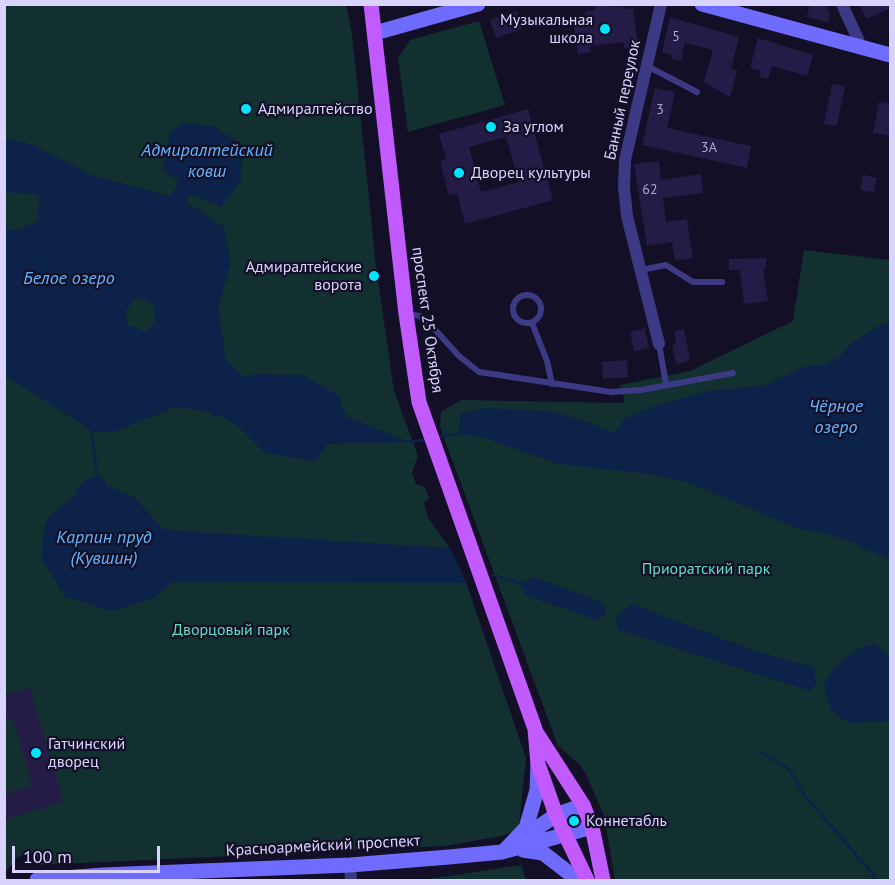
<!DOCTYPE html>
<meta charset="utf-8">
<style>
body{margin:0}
#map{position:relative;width:895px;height:885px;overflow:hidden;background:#130f26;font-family:"PT Sans",sans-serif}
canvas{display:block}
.frame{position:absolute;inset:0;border:6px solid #d9d4ff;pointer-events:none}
.scale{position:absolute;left:12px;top:846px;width:148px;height:27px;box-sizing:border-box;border:3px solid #d9d4ff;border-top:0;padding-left:8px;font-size:18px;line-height:21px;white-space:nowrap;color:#d9d4ff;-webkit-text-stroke:4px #130f26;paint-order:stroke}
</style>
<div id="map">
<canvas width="895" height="885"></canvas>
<div class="frame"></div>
<div class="scale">100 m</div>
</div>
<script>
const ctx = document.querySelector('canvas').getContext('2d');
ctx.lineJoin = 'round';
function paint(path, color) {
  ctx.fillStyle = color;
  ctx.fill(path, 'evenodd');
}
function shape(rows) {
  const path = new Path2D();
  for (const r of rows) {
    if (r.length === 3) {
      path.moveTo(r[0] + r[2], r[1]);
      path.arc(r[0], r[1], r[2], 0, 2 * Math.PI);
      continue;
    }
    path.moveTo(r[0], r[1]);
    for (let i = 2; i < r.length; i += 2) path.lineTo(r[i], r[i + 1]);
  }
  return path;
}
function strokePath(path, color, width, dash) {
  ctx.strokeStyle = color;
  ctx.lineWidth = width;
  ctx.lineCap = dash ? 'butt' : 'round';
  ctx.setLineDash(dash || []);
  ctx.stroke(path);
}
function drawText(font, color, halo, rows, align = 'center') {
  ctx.font = font + ' "PT Sans",sans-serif';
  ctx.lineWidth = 4.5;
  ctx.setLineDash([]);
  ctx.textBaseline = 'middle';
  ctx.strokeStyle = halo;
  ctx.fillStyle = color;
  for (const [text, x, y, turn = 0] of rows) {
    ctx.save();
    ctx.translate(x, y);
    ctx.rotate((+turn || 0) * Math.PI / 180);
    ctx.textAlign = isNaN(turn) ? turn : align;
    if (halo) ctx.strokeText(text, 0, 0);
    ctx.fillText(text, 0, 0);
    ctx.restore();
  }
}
paint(shape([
 [5,5,346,5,352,34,376,266,394,391,418,456,412,473,416,484,425,487,429,498,424,503,428,518,450,548,466,582,526,758,519,826,513,832,502,836,445,846,83,863,37,865,33,853,18,857,5,872],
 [479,21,505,105,408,132,398,58,410,40],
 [804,250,890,260,890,880,615,880,604,816,586,774,578,763,558,746,440,427,441,412,461,400,625,403,620,385,690,371,793,321],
 [521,865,526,880,424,880,429,879]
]), '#12302f');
paint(shape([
 [184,123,214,126,243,146,241,181,221,207,191,194,186,202,224,227,231,262,218,307,226,359,244,377,257,374,303,375,338,395,347,417,410,442,327,444,316,461,265,453,239,427,223,417,218,415,217,418,212,417,210,412,176,407,113,432,92,432,79,422,5,376,5,227,14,231,38,221,39,195,5,192,5,139,31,144,94,176,170,196,179,181,163,171,170,131],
 [137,297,154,305,155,322,146,332,128,325,125,312],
 [890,321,890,560,854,543,824,533,799,529,688,482,649,474,558,464,482,437,458,434,460,414,488,408,554,412,588,422,614,433,624,419,652,407,708,391,766,385,806,366,825,364,840,357,849,345,878,326],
 [102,477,107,485,135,498,164,530,450,548,466,583,173,582,154,598,112,611,64,596,42,559,43,535,48,517,75,496,79,485,90,478],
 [534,577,601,602,607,613,596,620,526,595,519,583],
 [632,604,752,650,814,668,816,684,810,691,619,630,615,617],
 [875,643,890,657,890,721,849,723,831,710,824,685,835,666,859,649]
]), '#0c2248');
strokePath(shape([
 [92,432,97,477],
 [438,437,458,434],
 [410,442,429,439],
 [493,575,519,583],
 [762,753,789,769,804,795,875,876,873,880]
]), '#0c2248', 3);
paint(shape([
 [612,4,612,7,623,6,623,9,633,8,638,46,624,48,623,42,590,46,591,52,578,54,572,16,586,15,585,11,595,10,594,6],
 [810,4,826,4,830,14,828,22,807,17],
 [859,4,891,4,891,8,866,19],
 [516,11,522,29,496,38,490,20],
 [670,17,739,37,731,69,737,70,730,97,704,82,713,50,685,43,681,61,671,59,672,55,662,52],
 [758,38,813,55,807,76,772,66,768,79,760,77,761,71,750,68],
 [832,84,845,86,837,126,824,124],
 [655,88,675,92,667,128,751,146,747,168,642,145],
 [879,102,891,104,891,136,873,133],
 [528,109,553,200,465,224,457,193,449,196,440,161,446,159,439,134],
 [506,137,519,182,481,192,469,147],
 [659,161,661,180,701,174,703,193,663,198,666,222,687,219,693,258,675,261,672,242,647,246,634,164],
 [863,175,877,178,874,192,860,190],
 [766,258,766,269,763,269,768,301,744,304,740,270,729,270,729,259],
 [645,328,649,348,634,352,630,332],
 [684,329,690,361,676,364,672,345,676,344,674,331],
 [627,360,628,377,603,379,602,362],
 [30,688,63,801,4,820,4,794,32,786,13,718,4,720,4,695]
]), '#241b47');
strokePath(shape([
 [647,66,697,92],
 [641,270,666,265,693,282,722,282],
 [527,309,14],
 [407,314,420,316,429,323,459,356,479,372,611,392,641,390,733,373],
 [532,323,547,361,552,384],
 [659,344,666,384]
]), '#3d3a85', 6);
strokePath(shape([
 [842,4,861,46],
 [659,344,627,216,624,187,625,160,661,4],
 [350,865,351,880]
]), '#3d3a85', 12);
strokePath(shape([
 [702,4,890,55],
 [375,33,478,4],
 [520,840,556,815,583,805],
 [505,850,526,828,537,790,538,764],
 [523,850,543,853,578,880],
 [37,880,103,875,350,865,449,857,502,852,592,827]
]), '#6f6bff', 15);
strokePath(shape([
 [371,4,406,314,419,402,535,729,538,764,556,815,587,880],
 [536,732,583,805,592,827,603,880]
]), '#c25bff', 15);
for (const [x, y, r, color] of [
 [605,29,6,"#00e5ff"],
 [246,109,6,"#00e5ff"],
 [491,127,6,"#00e5ff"],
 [459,173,6,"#00e5ff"],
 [374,276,6,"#00e5ff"],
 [36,753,6,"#00e5ff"],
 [574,821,6,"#00e5ff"]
]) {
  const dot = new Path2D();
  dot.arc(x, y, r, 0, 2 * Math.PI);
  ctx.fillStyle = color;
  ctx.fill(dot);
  strokePath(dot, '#130f26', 2);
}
drawText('14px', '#aca6d1', null, [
 ["5",676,37],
 ["3",660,110],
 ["3А",709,148],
 ["62",650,190]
]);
drawText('16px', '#d9d4ff', '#130f26', [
 ["Музыкальная",593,20,"right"],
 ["школа",593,38,"right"],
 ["Адмиралтейство",258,109],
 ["За углом",503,127],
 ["Дворец культуры",471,173],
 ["Адмиралтейские",362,267,"right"],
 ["ворота",362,285,"right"],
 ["Гатчинский",48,744],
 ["дворец",48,762],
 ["Коннетабль",586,821]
], 'left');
drawText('16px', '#d9d4ff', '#130f26', [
 ["Банный переулок",623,100,-78],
 ["проспект 25 Октября",427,320,82],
 ["Красноармейский проспект",323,846,-3]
]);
drawText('16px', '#5fe0c0', '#130f26', [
 ["Приоратский парк",706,569],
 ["Дворцовый парк",231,630]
]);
drawText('italic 18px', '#62b6ff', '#130f26', [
 ["Адмиралтейский",207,151],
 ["ковш",207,172],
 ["Белое озеро",69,279],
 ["Чёрное",836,407],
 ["озеро",836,428],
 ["Карпин пруд",104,538],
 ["(Кувшин)",104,559]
]);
</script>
